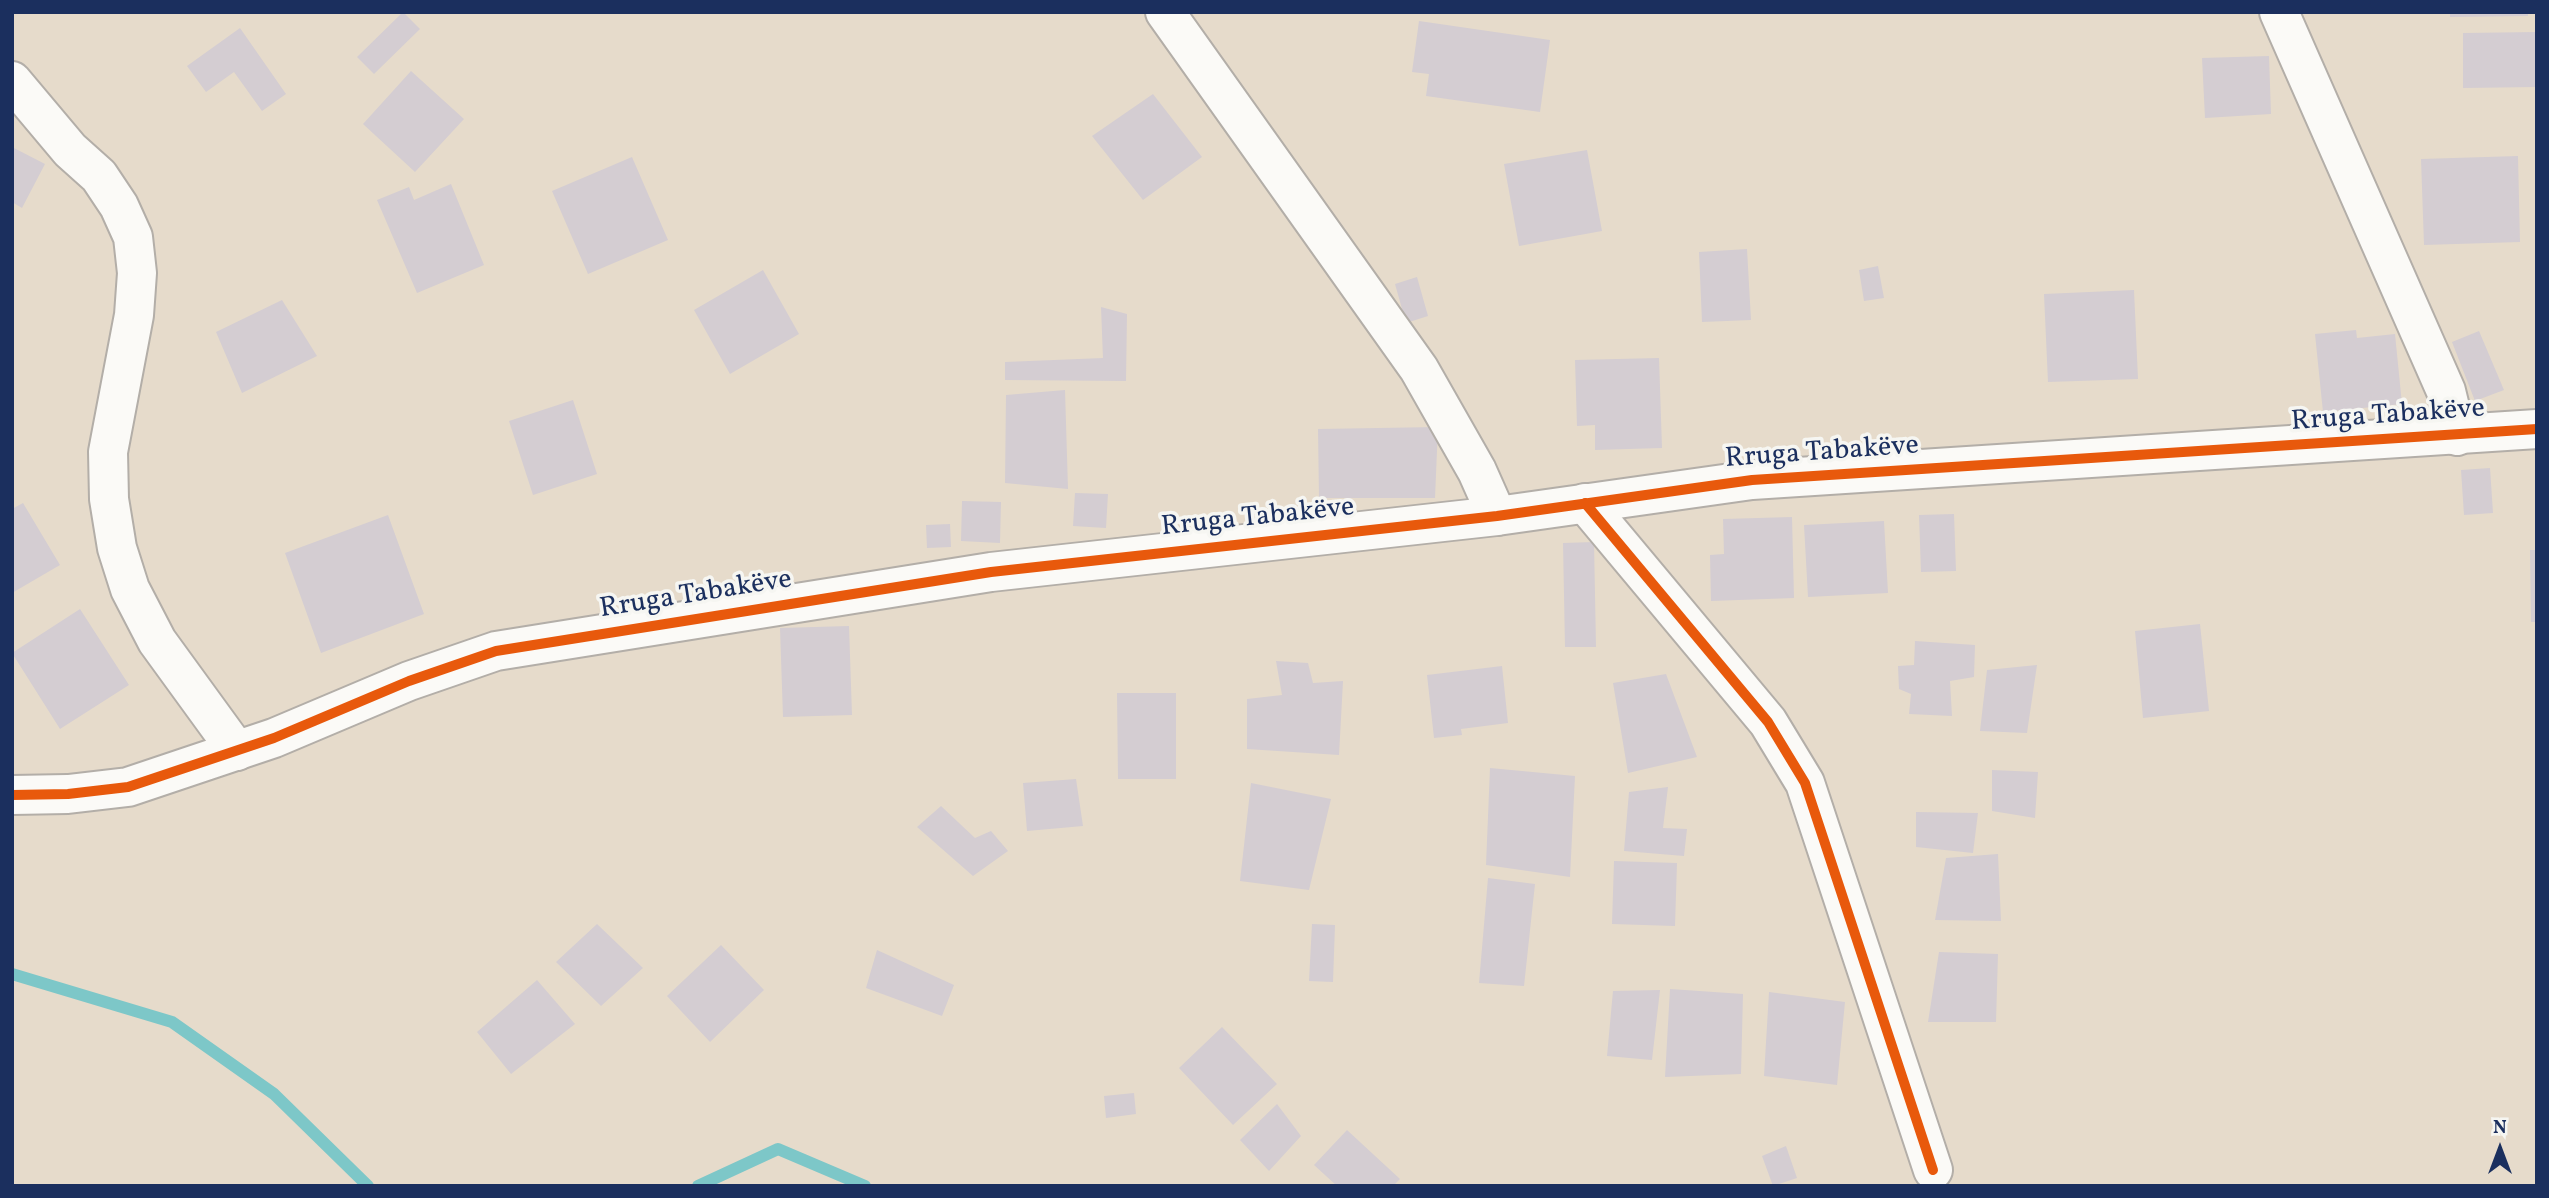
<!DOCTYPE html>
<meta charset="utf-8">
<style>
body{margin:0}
#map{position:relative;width:2549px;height:1198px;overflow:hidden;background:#e6dbcb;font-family:Vollkorn,serif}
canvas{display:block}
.frame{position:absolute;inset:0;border:14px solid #1b2f5e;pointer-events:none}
.north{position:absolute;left:2465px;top:1114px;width:70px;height:70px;-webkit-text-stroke:5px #f6f6f2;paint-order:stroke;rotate:0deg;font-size:19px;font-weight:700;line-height:28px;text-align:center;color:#1b2f5e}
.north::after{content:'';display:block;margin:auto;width:24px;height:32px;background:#1b2f5e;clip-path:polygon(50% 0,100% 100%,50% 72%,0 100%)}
</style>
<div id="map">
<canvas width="2549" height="1198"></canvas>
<div class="frame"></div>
<div class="north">N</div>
</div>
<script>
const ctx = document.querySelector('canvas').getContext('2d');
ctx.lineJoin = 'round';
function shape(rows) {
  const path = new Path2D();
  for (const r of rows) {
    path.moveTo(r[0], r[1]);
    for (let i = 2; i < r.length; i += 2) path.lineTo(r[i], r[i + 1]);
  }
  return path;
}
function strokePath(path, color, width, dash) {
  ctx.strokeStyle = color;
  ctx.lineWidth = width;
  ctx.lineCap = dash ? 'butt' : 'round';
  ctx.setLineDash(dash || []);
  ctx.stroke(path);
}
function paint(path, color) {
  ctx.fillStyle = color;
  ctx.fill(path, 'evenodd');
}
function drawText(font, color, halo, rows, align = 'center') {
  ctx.font = font + ' Vollkorn,serif';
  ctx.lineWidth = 7;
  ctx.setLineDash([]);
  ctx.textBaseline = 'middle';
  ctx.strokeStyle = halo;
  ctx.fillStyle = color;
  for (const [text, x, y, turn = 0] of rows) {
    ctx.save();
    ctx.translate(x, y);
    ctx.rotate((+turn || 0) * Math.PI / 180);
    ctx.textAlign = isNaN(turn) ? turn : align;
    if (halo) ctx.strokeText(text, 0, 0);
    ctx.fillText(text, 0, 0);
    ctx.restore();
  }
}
strokePath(shape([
 [12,974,172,1022,274,1094,368,1186],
 [698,1186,778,1149,865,1186]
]), '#7dc7c8', 12);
paint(shape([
 [403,12,420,29,374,74,357,57],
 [2450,12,2528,12,2528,16,2450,17],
 [1419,21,1550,40,1540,112,1426,96,1429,74,1412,72],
 [240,28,286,94,262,111,234,72,206,92,187,66],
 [2537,32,2537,87,2463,88,2463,33],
 [2269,56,2271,114,2205,118,2202,58],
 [411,71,464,119,415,172,363,124],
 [1153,94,1202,157,1143,200,1092,136],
 [12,147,45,164,22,208,12,202],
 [1587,150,1602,231,1519,246,1504,164],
 [2518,156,2520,242,2424,245,2421,159],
 [632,157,668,240,588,274,552,191],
 [451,184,484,265,417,293,377,200,409,187,414,200],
 [1747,249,1751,320,1702,322,1699,252],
 [1878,266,1884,298,1864,301,1859,270],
 [763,270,799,334,730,374,694,310],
 [1417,277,1428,316,1406,323,1395,284],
 [2134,290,2138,379,2048,382,2044,294],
 [282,300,317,356,242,393,216,332],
 [1101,307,1127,314,1126,381,1005,380,1005,362,1103,358],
 [2356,330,2357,338,2395,334,2402,404,2323,412,2315,334],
 [2479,331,2504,390,2475,401,2452,342],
 [1659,358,1662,448,1595,450,1595,425,1577,426,1575,360],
 [1065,390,1068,489,1005,483,1006,395],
 [573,400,597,474,533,495,509,421],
 [1438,427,1435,498,1319,498,1318,429],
 [2490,468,2493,513,2464,515,2461,470],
 [1075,493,1108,494,1106,528,1073,526],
 [962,501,1001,502,1000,543,961,541],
 [23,503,60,565,12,593,12,509],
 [1954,514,1956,571,1921,572,1919,515],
 [388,515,424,614,321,653,285,553],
 [1792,517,1794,598,1711,601,1710,555,1724,554,1723,519],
 [1884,521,1888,593,1808,597,1804,525],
 [950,524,951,547,927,548,926,525],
 [1594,542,1596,647,1565,647,1563,543],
 [2530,550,2537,550,2537,622,2531,622],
 [80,609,129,685,60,729,12,653],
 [2200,624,2209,711,2143,718,2135,631],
 [849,626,852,715,783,717,780,628],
 [1915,641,1975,645,1974,677,1950,681,1952,716,1909,714,1911,694,1899,689,1898,666,1914,665],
 [1276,661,1308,663,1313,683,1343,681,1339,755,1247,749,1247,699,1282,695],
 [2037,665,2027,733,1980,731,1987,670],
 [1502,666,1508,723,1461,729,1462,735,1434,738,1427,675],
 [1666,674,1697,757,1628,773,1613,683],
 [1117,693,1176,693,1176,779,1118,779],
 [1490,768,1575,776,1570,877,1486,865],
 [1992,770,2038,772,2035,818,1992,811],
 [1076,779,1083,826,1027,831,1023,783],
 [1251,783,1331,799,1309,890,1240,881],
 [1668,787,1663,828,1687,829,1684,856,1624,851,1629,792],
 [941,806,975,838,991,831,1008,851,973,876,917,827],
 [1916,812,1978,813,1973,853,1916,847],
 [1998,854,2001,921,1935,920,1946,858],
 [1614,861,1677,863,1675,926,1612,924],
 [1488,878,1535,884,1524,986,1479,983],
 [597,924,643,968,601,1006,556,962],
 [1312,924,1335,925,1333,982,1309,981],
 [721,945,764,990,710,1042,667,996],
 [877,950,954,985,942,1016,866,988],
 [1939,952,1998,954,1996,1022,1928,1022],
 [537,980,575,1024,511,1074,477,1032],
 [1670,989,1743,994,1741,1074,1665,1077],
 [1660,990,1652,1060,1607,1056,1613,991],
 [1769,992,1845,1002,1837,1085,1764,1076],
 [1222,1027,1277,1084,1233,1125,1179,1068],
 [1134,1093,1136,1114,1106,1118,1104,1096],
 [1277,1104,1301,1136,1269,1171,1240,1140],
 [1347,1130,1400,1179,1393,1186,1337,1186,1314,1165],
 [1786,1146,1797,1178,1773,1186,1762,1156]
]), '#d4cdd2');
const street = shape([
 [1165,12,1419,369,1477,471,1497,516],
 [2279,12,2446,391,2457,436],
 [12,81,70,150,99,176,119,206,133,237,137,273,134,315,108,452,109,499,117,548,130,589,157,641,237,751],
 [1585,503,1768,722,1805,783,1933,1170]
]);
const secondary = shape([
 [12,795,68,794,128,787,274,738,409,681,496,651,991,572,1497,516,1752,480,2537,429]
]);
strokePath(street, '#b3aea8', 42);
strokePath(secondary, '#b3aea8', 42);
strokePath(street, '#fbfaf7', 38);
strokePath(secondary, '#fbfaf7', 38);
strokePath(shape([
 [1585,503,1768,722,1805,783,1933,1170],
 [12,795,68,794,128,787,274,738,409,681,496,651,991,572,1497,516,1752,480,2537,429]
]), '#e8590c', 10);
drawText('28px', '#1b2f5e', '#f6f6f2', [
 ["Rruga Tabakëve",2388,417,-4],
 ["Rruga Tabakëve",1822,454,-4],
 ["Rruga Tabakëve",1258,519,-6],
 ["Rruga Tabakëve",696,596,-9]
]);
</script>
